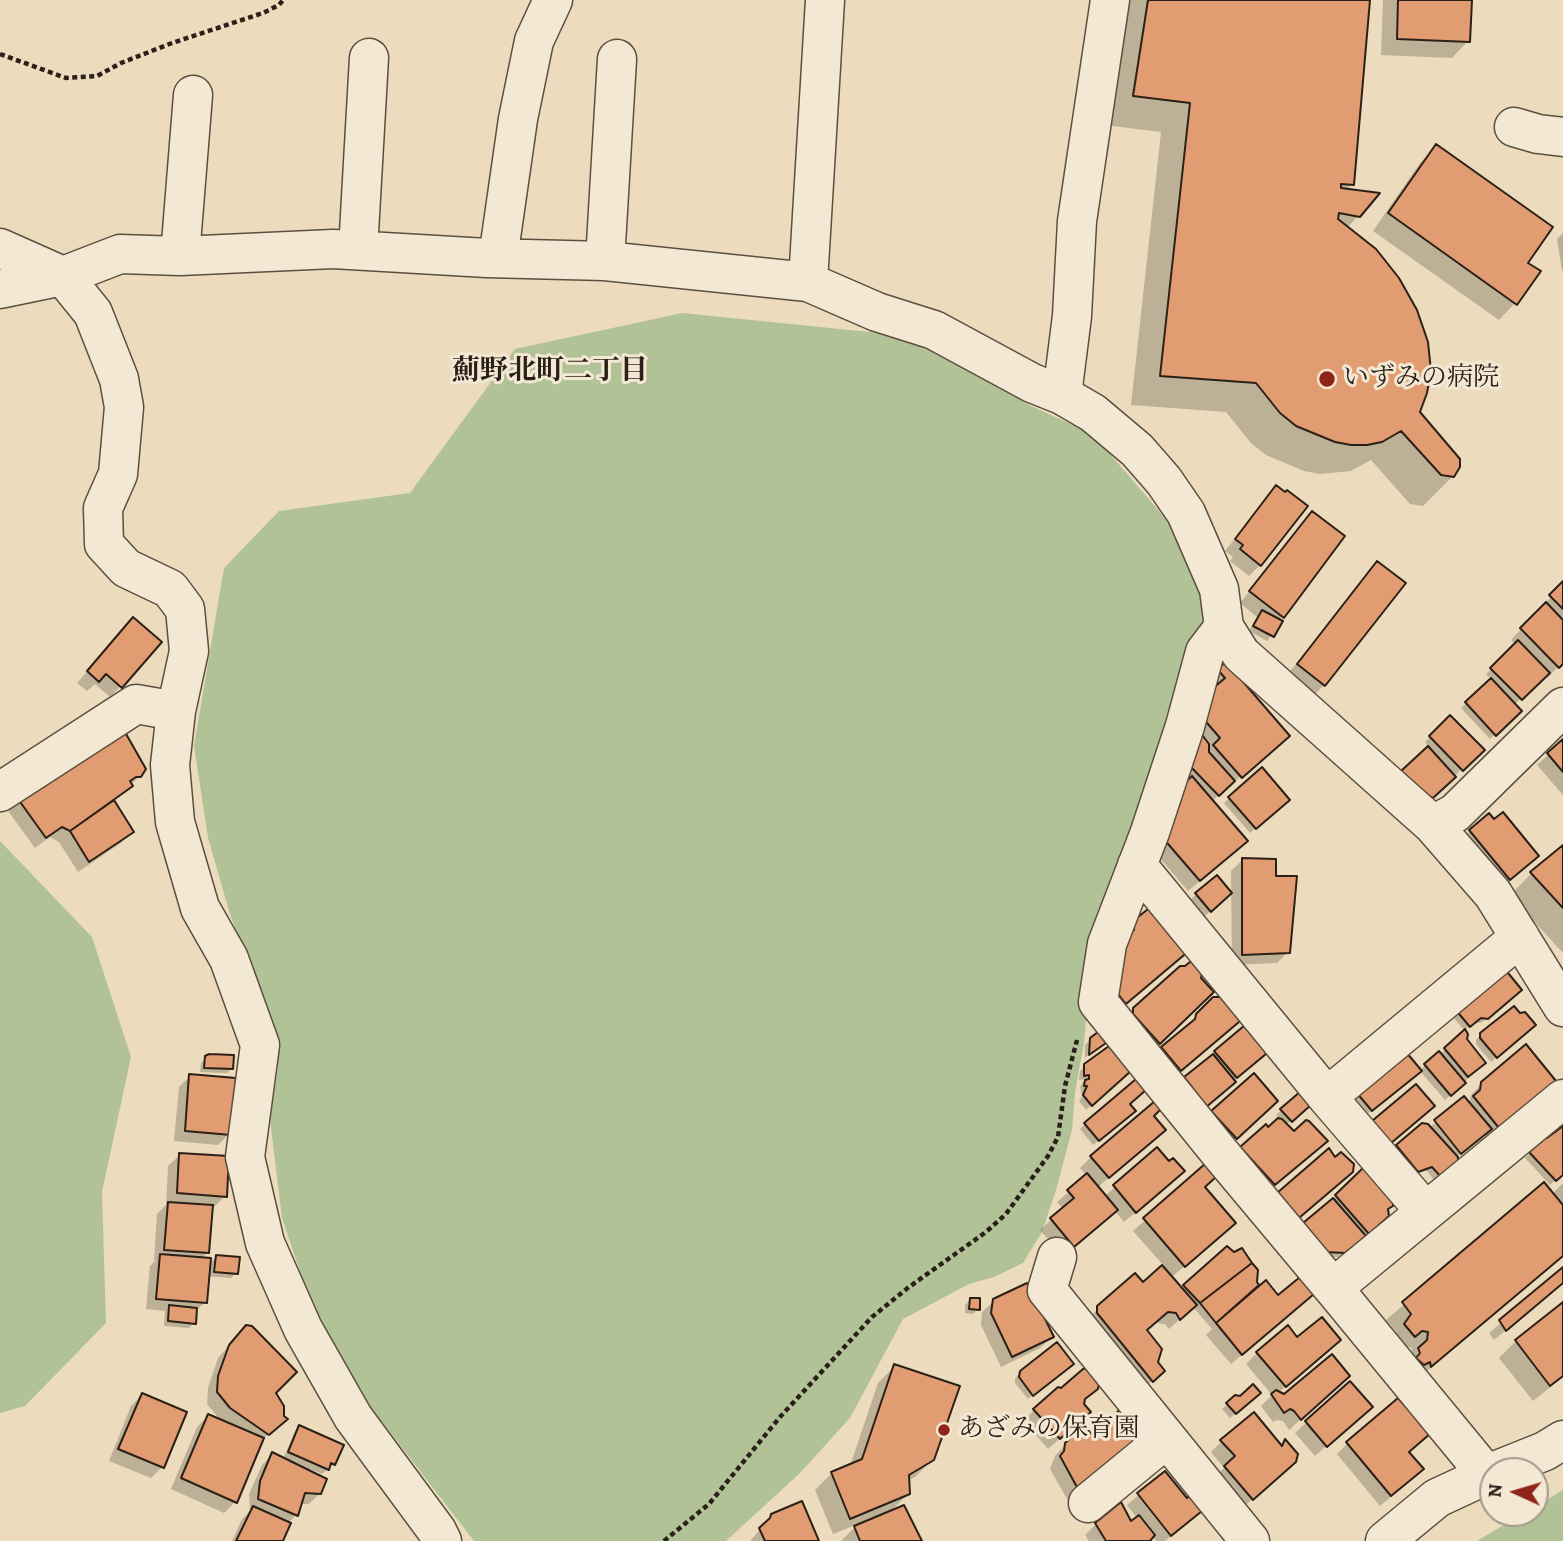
<!DOCTYPE html>
<meta charset="utf-8">
<style>
body{margin:0}
#map{position:relative;width:1563px;height:1541px;overflow:hidden;background:#ecdcbd;font-family:Alegreya,serif}
canvas{display:block}
.north{position:absolute;left:1479px;top:1457px;width:70px;height:70px;box-sizing:border-box;background:#f3e8d4;border:2px solid #a39888;border-radius:50%;rotate:274deg;font-size:19px;font-weight:700;line-height:28px;text-align:center;color:#2b2017}
.north::after{content:'';display:block;margin:auto;width:24px;height:32px;background:#8f2418;clip-path:polygon(50% 0,100% 100%,50% 72%,0 100%)}
</style>
<div id="map">
<canvas width="1563" height="1541"></canvas>
<div class="north">N</div>
</div>
<script>
const ctx = document.querySelector('canvas').getContext('2d');
ctx.lineJoin = 'round';
function paint(path, color) {
  ctx.fillStyle = color;
  ctx.fill(path, 'evenodd');
}
function shape(rows) {
  const path = new Path2D();
  for (const r of rows) {
    path.moveTo(r[0], r[1]);
    for (let i = 2; i < r.length; i += 2) path.lineTo(r[i], r[i + 1]);
  }
  return path;
}
function strokePath(path, color, width, dash) {
  ctx.strokeStyle = color;
  ctx.lineWidth = width;
  ctx.lineCap = dash ? 'butt' : 'round';
  ctx.setLineDash(dash || []);
  ctx.stroke(path);
}
function drawText(font, color, halo, rows, align = 'center') {
  ctx.font = font + ' Alegreya,"Noto Serif JP",serif';
  ctx.lineWidth = 6;
  ctx.setLineDash([]);
  ctx.textBaseline = 'middle';
  ctx.strokeStyle = halo;
  ctx.fillStyle = color;
  for (const [text, x, y, turn = 0] of rows) {
    ctx.save();
    ctx.translate(x, y);
    ctx.rotate((+turn || 0) * Math.PI / 180);
    ctx.textAlign = isNaN(turn) ? turn : align;
    if (halo) ctx.strokeText(text, 0, 0);
    ctx.fillText(text, 0, 0);
    ctx.restore();
  }
}
paint(shape([
 [682,313,919,337,1031,406,1093,434,1183,539,1205,611,1191,685,1088,996,1084,1043,1075,1092,1072,1130,1056,1190,1042,1232,1023,1263,994,1277,969,1284,903,1319,850,1418,800,1473,726,1541,474,1541,372,1409,311,1304,282,1218,270,1120,278,1067,261,997,230,914,208,838,194,746,224,568,279,511,410,493,515,349],
 [0,841,92,937,131,1057,102,1192,106,1323,25,1406,0,1413],
 [1563,1490,1563,1541,1477,1541,1524,1513,1535,1513,1535,1507]
]), '#b1c296');
paint(shape([
 [1124,0,1368,0,1352,184,1346,190,1359,215,1347,228,1418,412,1453,476,1423,506,1410,504,1371,460,1351,471,1320,474,1304,471,1266,455,1251,443,1226,412,1131,405,1161,132,1104,125],
 [1383,0,1470,0,1468,41,1452,58,1381,55],
 [1436,146,1515,303,1499,320,1373,231,1420,163],
 [1563,233,1563,271,1562,271,1557,239],
 [1276,488,1260,565,1249,576,1230,561,1233,557,1225,551],
 [1312,513,1343,537,1278,621,1280,622,1267,641,1249,631,1257,617,1240,603],
 [1378,563,1324,685,1313,696,1287,675],
 [1563,584,1563,662,1547,678,1545,675,1514,705,1520,711,1490,739,1461,708,1492,680,1486,674,1516,645,1511,640],
 [123,630,121,686,110,697,95,684,87,691,77,683],
 [1218,670,1288,736,1212,801,1235,852,1188,891,1152,849,1192,778,1184,770],
 [1450,718,1482,750,1427,802,1397,777,1429,747,1425,742],
 [1563,741,1563,795,1537,765],
 [1262,770,1282,804,1250,833,1224,803],
 [140,776,113,802,132,832,121,843,78,872,59,842,50,837,35,848,8,811,19,800],
 [1470,831,1525,867,1498,890,1459,842],
 [1563,848,1563,953,1510,895,1531,874],
 [1242,860,1274,877,1288,952,1277,963,1232,965,1231,871],
 [1217,877,1225,898,1205,916,1191,899],
 [1199,979,1211,992,1148,1054,1123,1021,1134,1009],
 [1515,995,1481,1023,1474,1022,1464,1031,1465,1039,1479,1068,1445,1100,1420,1071,1415,1076,1366,1115,1353,1098,1419,1071,1438,1054,1439,1055,1465,1031,1451,1015],
 [1214,999,1225,1032,1169,1081,1151,1059,1185,1029],
 [1529,1030,1491,1062,1476,1044,1476,1040,1481,1034],
 [1091,1039,1099,1047,1085,1058,1085,1045],
 [1215,1052,1258,1059,1199,1112,1180,1083],
 [206,1058,232,1068,227,1073,200,1072,201,1063],
 [1086,1066,1129,1071,1086,1110,1079,1101,1082,1097,1080,1087,1085,1079,1079,1080,1080,1071],
 [190,1076,229,1134,218,1145,174,1141,179,1087],
 [1554,1080,1488,1138,1485,1134,1456,1157,1435,1181,1427,1171,1422,1171,1415,1176,1392,1151,1429,1128,1464,1098,1469,1105,1471,1095,1482,1083],
 [1300,1094,1309,1104,1286,1125,1315,1152,1263,1195,1231,1159,1280,1119,1276,1115],
 [1128,1105,1128,1116,1093,1145,1080,1129,1085,1124],
 [1213,1112,1265,1112,1225,1148,1202,1123],
 [1152,1116,1152,1141,1097,1188,1105,1196,1157,1150,1172,1182,1124,1222,1115,1211,1063,1256,1040,1230,1063,1209,1057,1202,1087,1176,1080,1168,1091,1157],
 [1563,1127,1563,1173,1550,1185,1525,1158,1546,1138,1547,1140],
 [180,1155,225,1196,214,1207,211,1207,207,1253,201,1259,208,1265,217,1256,236,1273,231,1278,207,1276,205,1302,195,1312,194,1323,189,1328,164,1326,165,1311,146,1309,150,1266,156,1260,154,1260,157,1214,166,1205,168,1166],
 [1206,1166,1203,1188,1222,1233,1171,1278,1181,1289,1227,1248,1247,1299,1278,1297,1301,1305,1231,1364,1206,1335,1212,1329,1193,1307,1169,1329,1165,1324,1156,1323,1145,1331,1156,1362,1163,1371,1141,1391,1087,1319,1099,1308,1143,1284,1164,1266,1133,1231],
 [1563,1183,1563,1256,1415,1381,1411,1357,1412,1348,1389,1342,1396,1331,1386,1320,1544,1184,1552,1194],
 [1336,1196,1386,1210,1376,1227,1338,1257,1320,1257,1325,1207],
 [1563,1269,1563,1283,1494,1340,1489,1333],
 [971,1300,978,1309,973,1314,965,1313,965,1305],
 [1563,1300,1563,1377,1533,1401,1499,1358,1516,1341,1555,1311],
 [994,1301,1051,1337,1040,1348,1001,1367,981,1325,982,1312],
 [235,1339,273,1393,274,1429,261,1441,235,1502,224,1513,171,1489,197,1427,208,1416,221,1421,207,1404,208,1388,218,1358],
 [1297,1340,1328,1351,1278,1393,1284,1396,1336,1387,1289,1430,1283,1421,1277,1420,1273,1422,1261,1406,1272,1395,1246,1364,1257,1353],
 [895,1366,933,1459,915,1477,907,1481,908,1494,889,1513,920,1541,841,1541,858,1524,833,1534,815,1490,832,1473,850,1466,878,1383],
 [1067,1369,1028,1399,1015,1383,1015,1378,1021,1372],
 [1350,1383,1359,1417,1315,1456,1295,1433],
 [1096,1388,1083,1401,1078,1423,1048,1449,1024,1421,1034,1410],
 [142,1395,184,1413,162,1467,151,1478,109,1461,131,1406],
 [1236,1397,1253,1398,1230,1418,1222,1409],
 [300,1427,334,1464,322,1474,310,1469,309,1472,320,1493,309,1504,300,1504,296,1515,287,1524,281,1541,232,1541,242,1519,250,1511,249,1494,262,1465,273,1454,283,1459,295,1432],
 [1091,1436,1076,1495,1067,1499,1050,1469,1055,1456,1066,1444],
 [1222,1441,1280,1446,1285,1442,1283,1473,1241,1509,1214,1478,1224,1468,1211,1452],
 [1348,1443,1408,1453,1411,1480,1380,1506,1337,1454],
 [1164,1473,1194,1518,1165,1541,1156,1541,1152,1536,1147,1541,1089,1541,1085,1535,1096,1524,1131,1524,1138,1519,1127,1505],
 [772,1516,817,1541,750,1541]
]), '#0003');
const building = shape([
 [1148,0,1370,0,1354,185,1341,184,1341,188,1380,193,1360,217,1339,213,1338,219,1376,249,1399,278,1417,310,1428,342,1431,371,1427,393,1420,412,1460,459,1460,467,1454,477,1441,475,1401,431,1382,442,1367,445,1351,445,1335,442,1296,426,1280,413,1256,383,1160,376,1190,103,1133,96,1148,0],
 [1398,0,1472,0,1470,42,1397,39,1398,0],
 [1436,144,1553,227,1528,263,1541,271,1517,305,1388,213,1436,144],
 [1276,485,1285,492,1287,490,1308,506,1261,566,1240,549,1243,545,1235,539,1276,485],
 [1312,511,1345,536,1284,618,1249,591,1312,511],
 [1377,561,1406,583,1325,686,1297,664,1377,561],
 [1563,581,1563,609,1549,595,1563,581],
 [1546,602,1563,620,1563,664,1559,668,1520,628,1546,602],
 [1262,610,1283,621,1274,637,1253,626,1262,610],
 [133,617,162,642,122,688,106,674,99,682,87,671,133,617],
 [1518,640,1550,673,1522,700,1490,668,1518,640],
 [1226,662,1290,736,1242,778,1213,745,1220,738,1201,716,1211,690,1225,678,1217,669,1226,662],
 [1491,678,1522,711,1496,736,1465,702,1491,678],
 [1450,715,1485,750,1463,771,1429,736,1450,715],
 [121,725,146,769,141,777,136,777,130,781,133,786,70,831,62,827,46,838,18,799,121,725],
 [1199,731,1209,744,1209,752,1235,781,1219,796,1188,764,1199,731],
 [1563,739,1563,772,1547,753,1563,739],
 [1428,746,1456,777,1433,798,1420,792,1401,771,1428,746],
 [1262,767,1290,800,1256,829,1228,797,1262,767],
 [1192,776,1248,841,1200,881,1162,837,1180,787,1192,776],
 [114,800,134,832,89,862,70,831,114,800],
 [1503,812,1539,856,1510,880,1469,830,1489,813,1494,819,1503,812],
 [1563,845,1563,908,1530,872,1563,845],
 [1242,858,1276,859,1276,876,1297,876,1290,953,1242,955,1242,858],
 [1217,875,1232,893,1211,912,1195,893,1217,875],
 [1153,905,1190,950,1126,1004,1118,994,1125,938,1134,930,1133,921,1153,905],
 [1191,961,1202,974,1201,978,1214,992,1160,1044,1133,1014,1133,1008,1180,966,1185,966,1191,961],
 [1504,968,1522,990,1488,1019,1481,1018,1470,1027,1455,1009,1504,968],
 [1213,997,1222,997,1239,1017,1239,1022,1181,1071,1161,1047,1195,1019,1196,1014,1213,997],
 [1514,1006,1520,1013,1525,1012,1536,1025,1497,1058,1480,1038,1480,1033,1514,1006],
 [1245,1025,1266,1049,1266,1054,1237,1078,1214,1051,1245,1025],
 [1465,1029,1468,1034,1467,1039,1486,1063,1468,1077,1444,1048,1465,1029],
 [1098,1032,1106,1043,1089,1055,1090,1038,1098,1032],
 [1526,1044,1556,1081,1499,1128,1473,1096,1480,1090,1481,1082,1526,1044],
 [1109,1046,1131,1071,1092,1106,1083,1095,1087,1086,1084,1086,1085,1080,1089,1079,1089,1075,1084,1076,1084,1064,1109,1046],
 [1439,1051,1466,1083,1451,1096,1424,1064,1439,1051],
 [1406,1052,1422,1071,1372,1111,1356,1092,1406,1052],
 [209,1054,234,1055,233,1069,204,1068,205,1056,209,1054],
 [1213,1054,1236,1082,1205,1108,1191,1091,1192,1087,1184,1077,1213,1054],
 [1254,1073,1278,1101,1237,1139,1211,1111,1254,1073],
 [189,1074,236,1078,231,1135,185,1131,189,1074],
 [1136,1079,1146,1090,1130,1104,1136,1111,1099,1141,1084,1123,1136,1079],
 [1416,1084,1435,1106,1390,1144,1372,1121,1416,1084],
 [1301,1091,1312,1104,1292,1122,1280,1109,1301,1091],
 [1464,1096,1492,1129,1461,1154,1434,1120,1464,1096],
 [1155,1101,1161,1109,1154,1116,1166,1130,1109,1178,1090,1156,1155,1101],
 [1278,1118,1282,1119,1294,1131,1306,1120,1309,1121,1328,1141,1275,1185,1240,1147,1266,1124,1268,1127,1278,1118],
 [1422,1123,1428,1124,1458,1157,1458,1163,1441,1177,1432,1167,1418,1172,1396,1145,1422,1123],
 [1563,1126,1563,1175,1556,1181,1529,1152,1546,1136,1547,1138,1563,1126],
 [1157,1147,1169,1161,1173,1158,1185,1171,1136,1213,1113,1185,1157,1147],
 [1329,1148,1335,1157,1341,1152,1354,1164,1353,1172,1299,1218,1277,1193,1329,1148],
 [179,1153,229,1156,227,1197,177,1193,179,1153],
 [1206,1163,1217,1176,1205,1187,1236,1223,1185,1267,1143,1218,1206,1163],
 [1364,1167,1393,1199,1393,1206,1388,1209,1389,1216,1369,1234,1335,1195,1364,1167],
 [1087,1173,1118,1210,1074,1247,1050,1218,1074,1198,1067,1190,1087,1173],
 [1544,1182,1563,1205,1563,1256,1431,1367,1430,1362,1424,1365,1416,1358,1420,1353,1418,1348,1427,1340,1428,1332,1422,1331,1415,1337,1404,1324,1411,1314,1402,1302,1544,1182],
 [1333,1198,1366,1236,1345,1253,1325,1252,1303,1223,1333,1198],
 [168,1202,213,1205,209,1253,164,1250,168,1202],
 [1227,1246,1234,1252,1242,1248,1252,1263,1200,1303,1183,1285,1227,1246],
 [160,1254,211,1258,207,1303,156,1299,160,1254],
 [216,1255,240,1257,238,1274,214,1272,216,1255],
 [1252,1263,1258,1270,1257,1282,1259,1285,1216,1323,1200,1303,1252,1263],
 [1162,1265,1197,1305,1180,1320,1176,1313,1168,1312,1147,1330,1162,1349,1158,1362,1165,1371,1153,1382,1097,1313,1097,1306,1135,1273,1143,1282,1162,1265],
 [1563,1267,1563,1283,1506,1331,1499,1320,1563,1267],
 [1300,1277,1314,1294,1242,1355,1216,1323,1266,1280,1278,1295,1300,1277],
 [1027,1283,1054,1337,1012,1357,991,1313,993,1299,1027,1283],
 [970,1298,980,1298,980,1310,969,1309,970,1298],
 [1563,1302,1563,1376,1550,1386,1515,1340,1563,1302],
 [169,1305,197,1308,196,1324,168,1321,169,1305],
 [1322,1317,1341,1340,1286,1387,1256,1352,1288,1325,1297,1337,1322,1317],
 [246,1325,252,1326,297,1372,276,1393,284,1406,284,1416,288,1419,269,1435,230,1408,217,1392,218,1376,229,1345,246,1325],
 [1057,1342,1074,1364,1033,1396,1019,1377,1020,1371,1057,1342],
 [1332,1354,1350,1376,1301,1420,1294,1411,1290,1409,1284,1413,1271,1394,1276,1390,1284,1394,1332,1354],
 [894,1364,960,1386,934,1460,909,1475,910,1494,850,1519,831,1472,862,1459,894,1364],
 [1088,1368,1099,1384,1098,1389,1085,1399,1084,1404,1091,1412,1060,1439,1033,1409,1058,1387,1061,1388,1083,1369,1088,1368],
 [1350,1381,1373,1407,1327,1447,1305,1421,1350,1381],
 [1253,1384,1261,1393,1236,1414,1226,1403,1235,1395,1240,1396,1253,1384],
 [142,1393,187,1412,164,1468,118,1449,142,1393],
 [1398,1398,1406,1407,1411,1407,1431,1433,1409,1452,1424,1469,1391,1496,1346,1442,1398,1398],
 [1123,1407,1141,1428,1139,1441,1078,1489,1060,1456,1064,1451,1065,1443,1082,1428,1086,1427,1091,1434,1123,1407],
 [1254,1412,1282,1446,1285,1439,1298,1454,1296,1462,1253,1500,1224,1466,1235,1456,1220,1440,1254,1412],
 [208,1414,264,1438,237,1503,181,1478,208,1414],
 [299,1425,344,1445,335,1465,331,1463,329,1470,288,1452,299,1425],
 [272,1452,327,1479,321,1494,305,1493,298,1516,258,1499,260,1481,272,1452],
 [1165,1471,1187,1498,1195,1491,1207,1507,1171,1536,1137,1493,1165,1471],
 [802,1501,819,1541,765,1541,759,1528,770,1518,771,1514,802,1501],
 [1121,1502,1131,1521,1139,1515,1155,1535,1150,1541,1106,1541,1095,1523,1121,1502],
 [904,1505,922,1541,860,1541,854,1526,904,1505],
 [253,1506,291,1523,283,1541,236,1541,253,1506]
]);
paint(building, '#e29c71');
strokePath(building, '#2b2017', 2);
const minor = shape([
 [1514,127,1538,134,1563,137],
 [0,248,63,276,93,313,119,379,124,407,118,474,103,508,104,544,126,568,170,589,185,609,189,651,176,711,170,765,175,822,200,908,229,959,260,1045,245,1157,265,1243,303,1329,353,1417,437,1531,442,1541],
 [358,250,369,58],
 [180,256,193,95],
 [498,258,518,119,534,41,553,0],
 [605,261,617,59],
 [808,282,825,0],
 [0,289,63,276,120,254,180,256,333,249,487,258,605,261,808,282,877,312,934,330,1032,383,1062,395,1093,413,1137,450,1164,481,1186,513,1219,589,1224,627,1241,654,1433,825,1493,894,1563,1007],
 [1062,395,1072,316,1077,221,1110,0],
 [1224,627,1205,652,1185,726,1150,832,1107,944,1098,1002,1220,1153,1333,1288,1563,1099],
 [0,792,136,704,176,711],
 [1433,825,1455,813,1563,707],
 [1137,865,1327,1097,1425,1211],
 [1327,1097,1520,937],
 [1057,1257,1047,1290,1250,1541],
 [1333,1288,1486,1474],
 [1495,1471,1545,1451,1563,1440],
 [1088,1503,1166,1439],
 [1385,1541,1437,1498,1493,1472]
]);
strokePath(minor, '#5b4f40', 41);
strokePath(shape([
 [0,54,66,78,97,76,121,63,172,43,263,13,279,5,283,0],
 [664,1541,709,1504,780,1417,872,1317,909,1287,986,1232,1006,1214,1048,1156,1058,1137,1065,1086,1077,1040]
]), '#2b2017', 4.5, [5, 3.5]);
strokePath(minor, '#f3e8d4', 38);
for (const [x, y, r, color] of [
 [1327,379,9,"#8f2418"],
 [944,1430,7,"#8f2418"]
]) {
  const dot = new Path2D();
  dot.arc(x, y, r, 0, 2 * Math.PI);
  ctx.fillStyle = color;
  ctx.fill(dot);
  strokePath(dot, '#f3e8d4', 2.5);
}
drawText('26px', '#2b2017', '#f3e8d4', [
 ["いずみの病院",1343,379],
 ["あざみの保育園",958,1430]
], 'left');
drawText('bold 28px', '#2b2017', '#f3e8d4', [
 ["薊野北町二丁目",550,372]
]);
</script>
